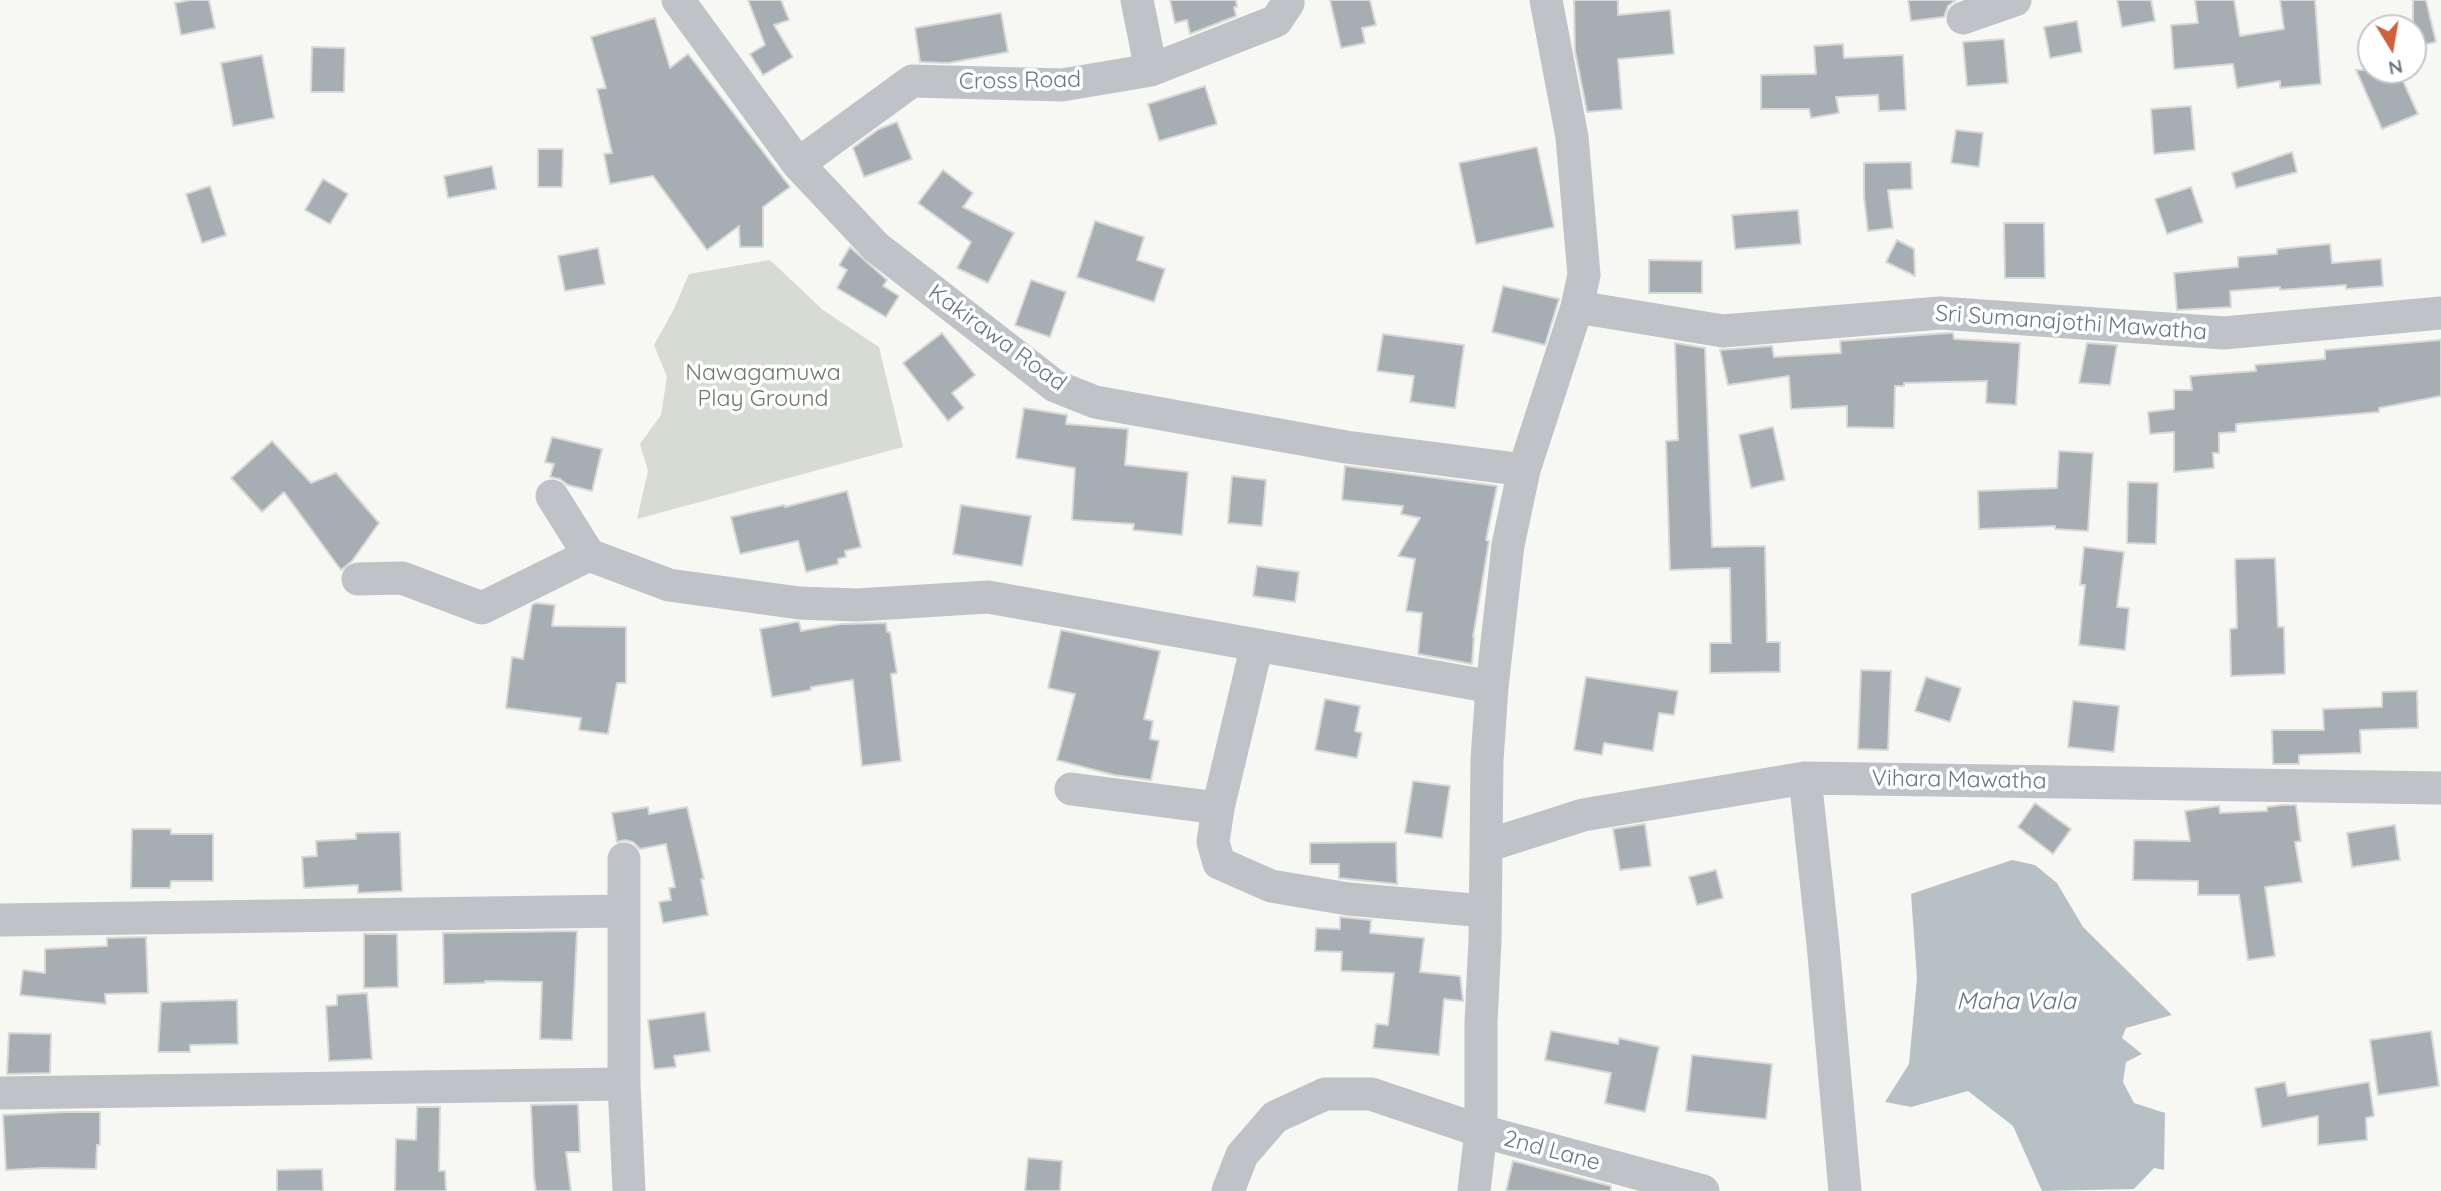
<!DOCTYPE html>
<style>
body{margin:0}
#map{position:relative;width:2441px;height:1191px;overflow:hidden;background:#f7f7f4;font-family:Quicksand,sans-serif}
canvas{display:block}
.north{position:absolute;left:2357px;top:14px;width:70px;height:70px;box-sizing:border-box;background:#fff;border:2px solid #c3c8cd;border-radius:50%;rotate:169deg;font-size:19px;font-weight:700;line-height:28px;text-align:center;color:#6a7682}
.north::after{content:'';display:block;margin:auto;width:24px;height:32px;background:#ce623d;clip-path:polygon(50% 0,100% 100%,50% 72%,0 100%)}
</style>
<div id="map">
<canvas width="2441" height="1191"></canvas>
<div class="north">N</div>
</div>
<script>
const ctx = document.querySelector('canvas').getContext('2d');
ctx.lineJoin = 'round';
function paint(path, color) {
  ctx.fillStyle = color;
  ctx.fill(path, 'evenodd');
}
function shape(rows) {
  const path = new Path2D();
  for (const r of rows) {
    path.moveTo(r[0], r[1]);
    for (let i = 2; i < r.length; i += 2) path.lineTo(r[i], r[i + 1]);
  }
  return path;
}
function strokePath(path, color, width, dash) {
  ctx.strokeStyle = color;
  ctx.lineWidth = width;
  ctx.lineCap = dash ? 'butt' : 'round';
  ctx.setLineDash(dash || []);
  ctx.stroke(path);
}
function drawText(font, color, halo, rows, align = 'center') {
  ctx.font = font + ' Quicksand,sans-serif';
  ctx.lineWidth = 7;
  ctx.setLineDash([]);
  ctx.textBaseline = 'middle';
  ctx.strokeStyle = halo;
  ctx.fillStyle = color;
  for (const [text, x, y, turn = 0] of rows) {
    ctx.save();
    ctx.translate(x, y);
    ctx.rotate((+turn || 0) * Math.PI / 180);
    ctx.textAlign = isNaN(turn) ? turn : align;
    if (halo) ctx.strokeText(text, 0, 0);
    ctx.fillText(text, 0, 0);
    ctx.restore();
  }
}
paint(shape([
 [770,260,823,310,879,347,903,447,637,519,648,471,640,444,661,415,667,377,654,345,673,311,689,274]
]), '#d7dbd4');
paint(shape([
 [2012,860,2035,865,2057,883,2083,927,2172,1015,2126,1028,2122,1038,2142,1054,2126,1062,2123,1082,2134,1103,2165,1113,2164,1170,2154,1168,2134,1189,2042,1191,2013,1126,1968,1091,1911,1107,1885,1102,1909,1064,1917,978,1911,894]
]), '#b7c1c5');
const building = shape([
 [190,0,209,0,215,28,181,35,175,3,190,0],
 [748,0,781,0,789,20,774,25,793,57,763,75,750,54,765,45,748,0],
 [1170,0,1236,0,1237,7,1234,7,1236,16,1190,34,1187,20,1175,23,1170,0],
 [1330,0,1370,0,1376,25,1362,28,1365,43,1341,48,1330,0],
 [1574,0,1618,0,1618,15,1670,10,1674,54,1618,59,1622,109,1587,112,1575,51,1574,0],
 [1908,0,1956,0,1948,6,1944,17,1911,21,1908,0],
 [2117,0,2151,0,2155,21,2122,27,2117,0],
 [2195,0,2234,0,2240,36,2284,29,2280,0,2315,0,2321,84,2280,88,2280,81,2237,88,2233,64,2174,69,2171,25,2198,23,2195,0],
 [2413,0,2426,0,2436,42,2413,47,2413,0],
 [1001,13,1008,52,948,63,920,62,915,28,1001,13],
 [655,18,670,68,688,54,790,187,763,207,763,247,740,247,739,226,707,250,653,176,610,184,604,154,612,153,597,89,606,88,591,37,655,18],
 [2077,21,2082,52,2050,58,2044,27,2077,21],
 [2004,39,2008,83,1967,86,1963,42,2004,39],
 [1843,44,1844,58,1903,55,1906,110,1879,111,1878,95,1836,97,1839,113,1811,118,1809,109,1761,109,1761,75,1816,74,1814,46,1843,44],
 [312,47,345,48,344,92,311,92,312,47],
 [262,55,274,118,233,126,221,63,262,55],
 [2356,70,2398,70,2418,114,2382,129,2356,70],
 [1205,86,1217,124,1159,141,1148,104,1205,86],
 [2191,106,2195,150,2154,154,2151,109,2191,106],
 [897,122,912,159,864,177,853,148,879,129,897,122],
 [1956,130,1983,133,1979,167,1951,163,1956,130],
 [1537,147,1554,227,1476,244,1459,163,1537,147],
 [538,149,563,149,562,187,538,187,538,149],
 [2292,152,2297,172,2236,188,2232,173,2292,152],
 [1911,162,1912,189,1888,190,1893,228,1868,231,1864,197,1864,163,1911,162],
 [492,166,496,189,448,198,444,176,492,166],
 [943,170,973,193,963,207,1014,233,988,283,957,268,971,242,918,203,943,170],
 [323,179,348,194,330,224,305,210,323,179],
 [210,186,226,235,202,243,186,194,210,186],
 [2191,187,2203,222,2167,234,2155,199,2191,187],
 [1798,210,1801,244,1735,249,1732,215,1798,210],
 [1095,221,1144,237,1137,260,1165,269,1154,302,1077,277,1095,221],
 [2004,223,2044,223,2045,278,2005,278,2004,223],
 [1897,240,1914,249,1915,276,1886,262,1897,240],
 [2330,244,2332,263,2381,259,2383,286,2346,289,2346,285,2280,290,2280,287,2230,291,2231,307,2177,310,2174,273,2238,267,2238,257,2277,254,2277,249,2330,244],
 [850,247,887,280,883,286,899,296,886,317,837,288,847,270,839,265,850,247],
 [598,248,605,284,565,291,558,256,598,248],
 [1649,260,1702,261,1702,293,1649,293,1649,260],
 [1031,280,1066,292,1050,337,1015,325,1031,280],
 [1503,286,1559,299,1545,345,1492,332,1503,286],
 [942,333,975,375,952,393,964,408,948,421,903,363,942,333],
 [1948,333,1953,333,1954,339,2020,343,2016,405,1986,403,1987,381,1904,383,1904,386,1895,386,1894,428,1847,427,1847,406,1791,409,1789,376,1728,385,1720,350,1772,346,1774,357,1841,353,1840,341,1948,333],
 [1383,334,1464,345,1455,408,1410,402,1414,376,1377,371,1383,334],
 [2441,340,2441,396,2379,408,2379,412,2236,424,2236,432,2219,433,2219,453,2213,453,2214,468,2174,472,2174,432,2150,434,2148,412,2174,409,2174,390,2192,390,2190,376,2256,371,2255,365,2325,359,2325,350,2441,340],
 [1675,343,1705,348,1712,547,1765,546,1767,642,1780,642,1780,672,1710,673,1710,643,1731,643,1730,568,1670,570,1666,441,1678,440,1675,343],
 [2087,343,2117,345,2110,385,2079,383,2087,343],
 [1024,408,1067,415,1066,424,1128,429,1125,465,1188,472,1182,535,1133,530,1134,524,1072,520,1075,468,1016,458,1024,408],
 [1773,427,1785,480,1751,488,1739,435,1773,427],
 [552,437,602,449,592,491,568,485,560,479,550,477,554,464,545,462,552,437],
 [272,441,311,483,336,473,379,523,352,561,341,570,284,492,262,512,231,478,272,441],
 [2059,451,2093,453,2088,531,2055,529,2055,526,1979,529,1978,491,2057,488,2059,451],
 [1345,466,1497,486,1486,540,1489,541,1473,637,1474,637,1472,664,1418,654,1422,613,1406,611,1415,559,1398,556,1420,518,1401,514,1403,506,1342,500,1345,466],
 [1232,476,1266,480,1262,526,1228,523,1232,476],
 [2128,482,2158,483,2156,544,2127,543,2128,482],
 [847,491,861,547,845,551,846,557,838,559,838,564,806,572,798,541,740,554,731,517,784,505,785,507,847,491],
 [961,505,1031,516,1022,566,953,554,961,505],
 [2084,547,2124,552,2117,607,2129,608,2125,650,2079,645,2085,585,2080,585,2084,547],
 [2275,558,2278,627,2284,627,2285,674,2231,676,2230,629,2237,628,2235,559,2275,558],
 [1257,566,1299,572,1295,602,1253,596,1257,566],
 [536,603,555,605,552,626,626,627,626,683,617,683,608,734,579,730,581,718,506,708,512,657,523,659,532,605,536,603],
 [796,622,799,622,801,631,841,624,886,623,887,632,890,632,897,673,891,674,901,761,862,766,853,680,811,687,811,690,772,697,760,629,796,622],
 [1061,630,1160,651,1144,719,1153,721,1150,739,1159,741,1151,780,1114,775,1057,760,1075,694,1048,688,1061,630],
 [1861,670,1891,671,1888,750,1858,749,1861,670],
 [1586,677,1678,691,1674,715,1659,713,1653,751,1604,743,1602,755,1574,750,1586,677],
 [1926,677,1961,688,1950,722,1915,711,1926,677],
 [2417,691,2418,728,2360,730,2361,753,2299,755,2299,764,2273,764,2272,730,2324,730,2323,709,2382,707,2382,692,2417,691],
 [1325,699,1360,706,1355,731,1362,733,1357,758,1315,750,1325,699],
 [2073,701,2119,706,2114,752,2068,747,2073,701],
 [1413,781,1450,786,1442,838,1405,833,1413,781],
 [2035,803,2071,829,2053,854,2018,827,2035,803],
 [2282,805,2296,805,2301,841,2295,842,2302,882,2265,887,2275,956,2248,960,2239,895,2198,895,2198,881,2133,880,2134,840,2190,841,2185,811,2219,806,2220,813,2267,811,2267,807,2282,805],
 [648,807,649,814,687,807,704,879,701,879,708,915,663,923,659,902,671,900,669,888,675,887,666,844,640,849,633,842,625,840,617,842,612,813,648,807],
 [1645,824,1651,866,1620,870,1613,829,1645,824],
 [2395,825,2400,860,2352,867,2347,833,2395,825],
 [132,829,171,829,171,834,213,834,213,881,171,881,170,888,131,888,132,829],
 [400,832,402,891,358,893,358,885,304,888,302,857,317,856,316,841,356,839,356,833,400,832],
 [1396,842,1397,884,1339,878,1339,864,1310,864,1310,843,1396,842],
 [1716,870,1723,898,1697,905,1689,877,1716,870],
 [1340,917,1371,920,1370,933,1424,938,1420,972,1460,976,1463,1001,1444,999,1439,1055,1373,1048,1376,1024,1388,1025,1394,973,1341,971,1342,952,1315,951,1316,928,1340,929,1340,917],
 [577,931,572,1040,540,1039,542,982,485,981,485,983,444,984,443,933,577,931],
 [364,934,397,934,398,987,364,988,364,934],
 [146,937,148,993,105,994,106,1004,20,995,23,970,45,973,45,949,107,946,107,938,146,937],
 [367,993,372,1059,329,1061,326,1006,337,1005,337,995,367,993],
 [237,1000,238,1044,190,1045,190,1052,158,1052,161,1002,237,1000],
 [705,1012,710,1051,674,1056,676,1067,654,1069,648,1020,705,1012],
 [1551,1031,1618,1044,1619,1038,1659,1047,1645,1112,1605,1103,1611,1073,1545,1060,1551,1031],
 [2431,1031,2439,1086,2378,1095,2370,1040,2431,1031],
 [9,1033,51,1034,50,1073,7,1074,9,1033],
 [1692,1055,1772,1064,1766,1119,1686,1111,1692,1055],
 [2285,1082,2288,1096,2369,1082,2374,1116,2366,1118,2367,1140,2318,1145,2318,1116,2262,1127,2255,1088,2285,1082],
 [578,1104,580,1152,566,1152,571,1191,536,1191,534,1178,531,1105,578,1104],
 [417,1107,440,1107,439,1171,445,1171,446,1191,395,1191,396,1139,416,1140,417,1107],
 [65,1112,100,1112,100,1145,97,1145,96,1169,44,1168,6,1170,3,1115,65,1112],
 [1028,1158,1062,1161,1060,1191,1025,1191,1028,1158],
 [1513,1161,1611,1186,1611,1191,1506,1191,1513,1161],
 [322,1169,323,1191,277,1191,277,1170,322,1169]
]);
paint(building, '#a6adb3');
strokePath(building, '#d8d8d7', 2);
strokePath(shape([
 [678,0,798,164,876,247,1055,386,1095,402,1346,447,1524,470],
 [1137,0,1151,70],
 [1963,18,2015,0],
 [798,164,912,81,1062,85,1151,70,1276,21,1288,3,1287,0],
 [1577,307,1723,331,1940,313,2224,333,2441,313],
 [552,496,589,555,669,585,799,603,857,605,988,597,1492,687],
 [358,579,402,578,482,608,589,555],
 [1257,645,1218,808,1213,842,1219,863,1271,886,1348,899,1485,911],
 [1805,778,1823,944,1845,1191],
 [1071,789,1218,808],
 [1486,846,1583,815,1805,778,2441,788],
 [624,859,624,1084,629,1191],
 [0,920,623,911],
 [0,1093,624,1084],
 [1228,1191,1242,1155,1275,1117,1325,1094,1371,1094,1481,1131,1703,1191],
 [1474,1191,1481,1131,1481,1022,1485,940,1487,760,1492,687,1508,545,1524,470,1577,307,1584,275,1572,137,1546,0]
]), '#bfc2c6', 33);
drawText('23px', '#6a7682', '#fff', [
 ["Cross Road",1020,81,-1],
 ["Sri Sumanajothi Mawatha",2071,323,4],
 ["Kakirawa Road",997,338,36],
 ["Vihara Mawatha",1959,780,1],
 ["2nd Lane",1552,1151,15]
]);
drawText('23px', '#6b7a68', '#fff', [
 ["Nawagamuwa",763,373],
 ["Play Ground",763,399]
]);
drawText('italic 24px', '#66777e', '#fff', [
 ["Maha Vala",2016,1002]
]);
</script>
